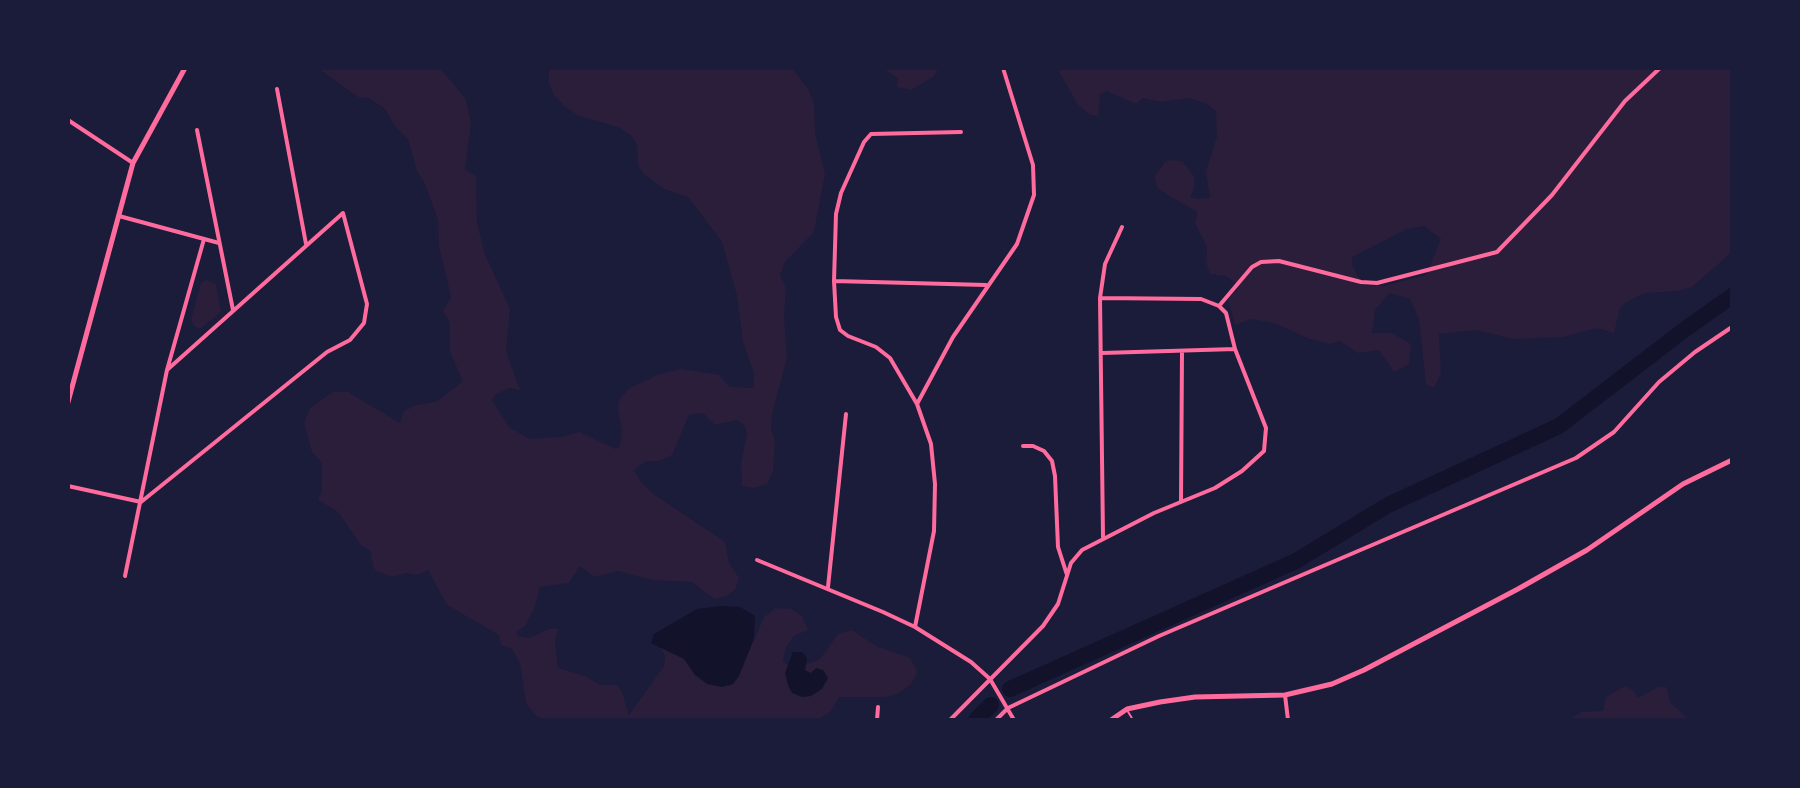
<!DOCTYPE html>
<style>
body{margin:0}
#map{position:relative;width:1800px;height:788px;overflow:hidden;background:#1b1b3a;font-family:Helvetica,sans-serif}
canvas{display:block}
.frame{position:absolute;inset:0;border:70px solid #1b1b3a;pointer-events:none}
</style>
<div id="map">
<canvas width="1800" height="788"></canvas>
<div class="frame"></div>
</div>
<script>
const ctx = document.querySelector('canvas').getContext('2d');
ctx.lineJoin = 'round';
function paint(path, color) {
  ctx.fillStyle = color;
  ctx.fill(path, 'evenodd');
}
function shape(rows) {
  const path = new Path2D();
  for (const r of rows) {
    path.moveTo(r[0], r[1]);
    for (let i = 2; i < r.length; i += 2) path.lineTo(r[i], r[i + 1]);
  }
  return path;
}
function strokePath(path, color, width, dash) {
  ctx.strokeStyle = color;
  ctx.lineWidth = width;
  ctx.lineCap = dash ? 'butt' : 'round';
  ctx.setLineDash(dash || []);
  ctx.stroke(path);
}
paint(shape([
 [318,68,439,68,453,83,466,100,471,124,465,170,476,176,477,222,484,252,510,309,506,351,520,390,510,388,496,394,492,400,509,427,530,439,561,437,579,432,616,449,620,446,622,432,618,408,620,398,630,388,660,374,681,369,719,375,730,387,754,388,754,373,743,342,737,296,722,242,688,197,664,189,644,174,638,165,637,145,631,135,618,127,579,116,564,106,554,95,549,83,549,68,792,68,808,89,814,103,815,133,825,174,814,232,785,262,780,275,786,288,784,316,787,358,772,414,771,429,775,442,773,471,767,484,754,488,742,486,741,464,747,433,744,425,737,420,715,425,703,413,689,415,672,455,659,461,646,461,634,470,641,482,652,493,725,542,729,563,739,578,735,590,724,597,714,599,692,582,652,580,618,571,595,577,580,566,569,583,540,587,534,609,525,626,516,632,518,636,529,638,552,628,558,629,555,643,558,668,587,677,600,685,617,685,622,692,629,715,664,666,665,656,658,638,729,686,738,677,764,617,776,608,791,609,802,616,808,630,794,636,786,647,783,661,793,670,820,659,838,634,852,630,876,646,910,658,918,672,911,684,899,693,886,697,839,697,831,711,820,719,545,720,536,716,526,703,520,663,512,649,501,645,499,635,447,605,428,570,418,575,406,573,392,577,376,571,373,566,371,552,361,545,337,511,318,500,322,491,322,463,312,452,304,423,310,408,333,392,348,392,400,423,404,411,416,405,436,402,461,383,462,379,450,352,450,323,443,311,451,297,439,246,438,220,425,184,417,171,408,139,395,126,385,109,369,98,358,97],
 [882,68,939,68,933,77,911,90,897,87,898,78],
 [1057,68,1732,68,1732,252,1692,287,1678,291,1645,293,1625,303,1620,308,1614,333,1597,328,1563,337,1513,339,1476,330,1439,334,1441,374,1434,388,1426,384,1419,319,1410,299,1389,293,1375,310,1372,333,1392,333,1411,344,1409,364,1394,372,1379,350,1358,353,1340,341,1330,344,1310,339,1274,323,1251,319,1235,325,1228,299,1238,289,1238,285,1226,276,1210,274,1206,262,1207,247,1195,223,1197,212,1158,189,1154,177,1165,162,1172,160,1182,161,1194,176,1194,189,1190,197,1198,199,1210,198,1206,172,1217,136,1216,111,1207,104,1190,98,1161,102,1143,98,1136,104,1107,91,1100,94,1098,116,1090,115,1078,105],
 [1424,226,1441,239,1426,275,1384,286,1366,285,1360,280,1352,265,1352,257,1407,229],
 [206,280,216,284,221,312,200,329,194,326,191,319,201,283],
 [1625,686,1633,690,1638,698,1658,687,1666,687,1671,703,1689,720,1568,720,1582,712,1603,711,1606,697]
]), '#2a1e3b');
paint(shape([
 [721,606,740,607,755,616,754,638,739,676,733,684,722,687,707,684,695,675,684,659,651,643,654,634,697,609],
 [793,652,802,652,807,658,805,670,811,673,816,668,823,670,828,678,822,689,811,696,802,697,792,693,788,685,785,673]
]), '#12122b');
strokePath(shape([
 [1010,689,1296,561,1388,505,1559,426,1684,330,1732,296],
 [976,720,991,705]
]), '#12122b', 16);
strokePath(shape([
 [1127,710,1133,720]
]), '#ff6b9d', 2);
strokePath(shape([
 [277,89,306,244],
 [68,120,133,163],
 [197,130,233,310],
 [119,216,219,243],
 [834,281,986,285],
 [1100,298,1201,299,1219,306],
 [1102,353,1235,349],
 [917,404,953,337,1017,244,1034,195,1033,165,1003,68],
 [1023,446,1033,446,1044,451,1052,461,1055,476,1058,547,1067,575],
 [68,486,141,502,327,352,350,340,364,323,367,304,343,213,167,370],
 [1181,502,1182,351],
 [1103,537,1100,298,1105,264,1122,227],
 [757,560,883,612,915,627,971,662,990,679,1014,720],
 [125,576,167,370,204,239],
 [828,587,846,414],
 [915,627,934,531,935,484,931,444,917,404,890,358,876,347,848,336,840,330,836,317,834,281,836,214,841,193,864,142,871,134,961,132],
 [1285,695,1288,720],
 [877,720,878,707],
 [950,720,1043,626,1058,604,1071,563,1082,550,1154,513,1215,488,1242,471,1264,451,1266,428,1235,349,1226,313,1219,306,1252,267,1261,262,1279,261,1361,282,1377,283,1497,252,1552,195,1625,101,1660,68],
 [996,720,1008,708,1159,636,1576,458,1614,432,1659,382,1695,352,1732,327]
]), '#ff6b9d', 4);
strokePath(shape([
 [68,402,133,163,185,68],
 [1111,720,1127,709,1160,702,1195,697,1285,695,1332,684,1364,670,1518,589,1587,550,1683,484,1732,460]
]), '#ff6b9d', 5);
</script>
